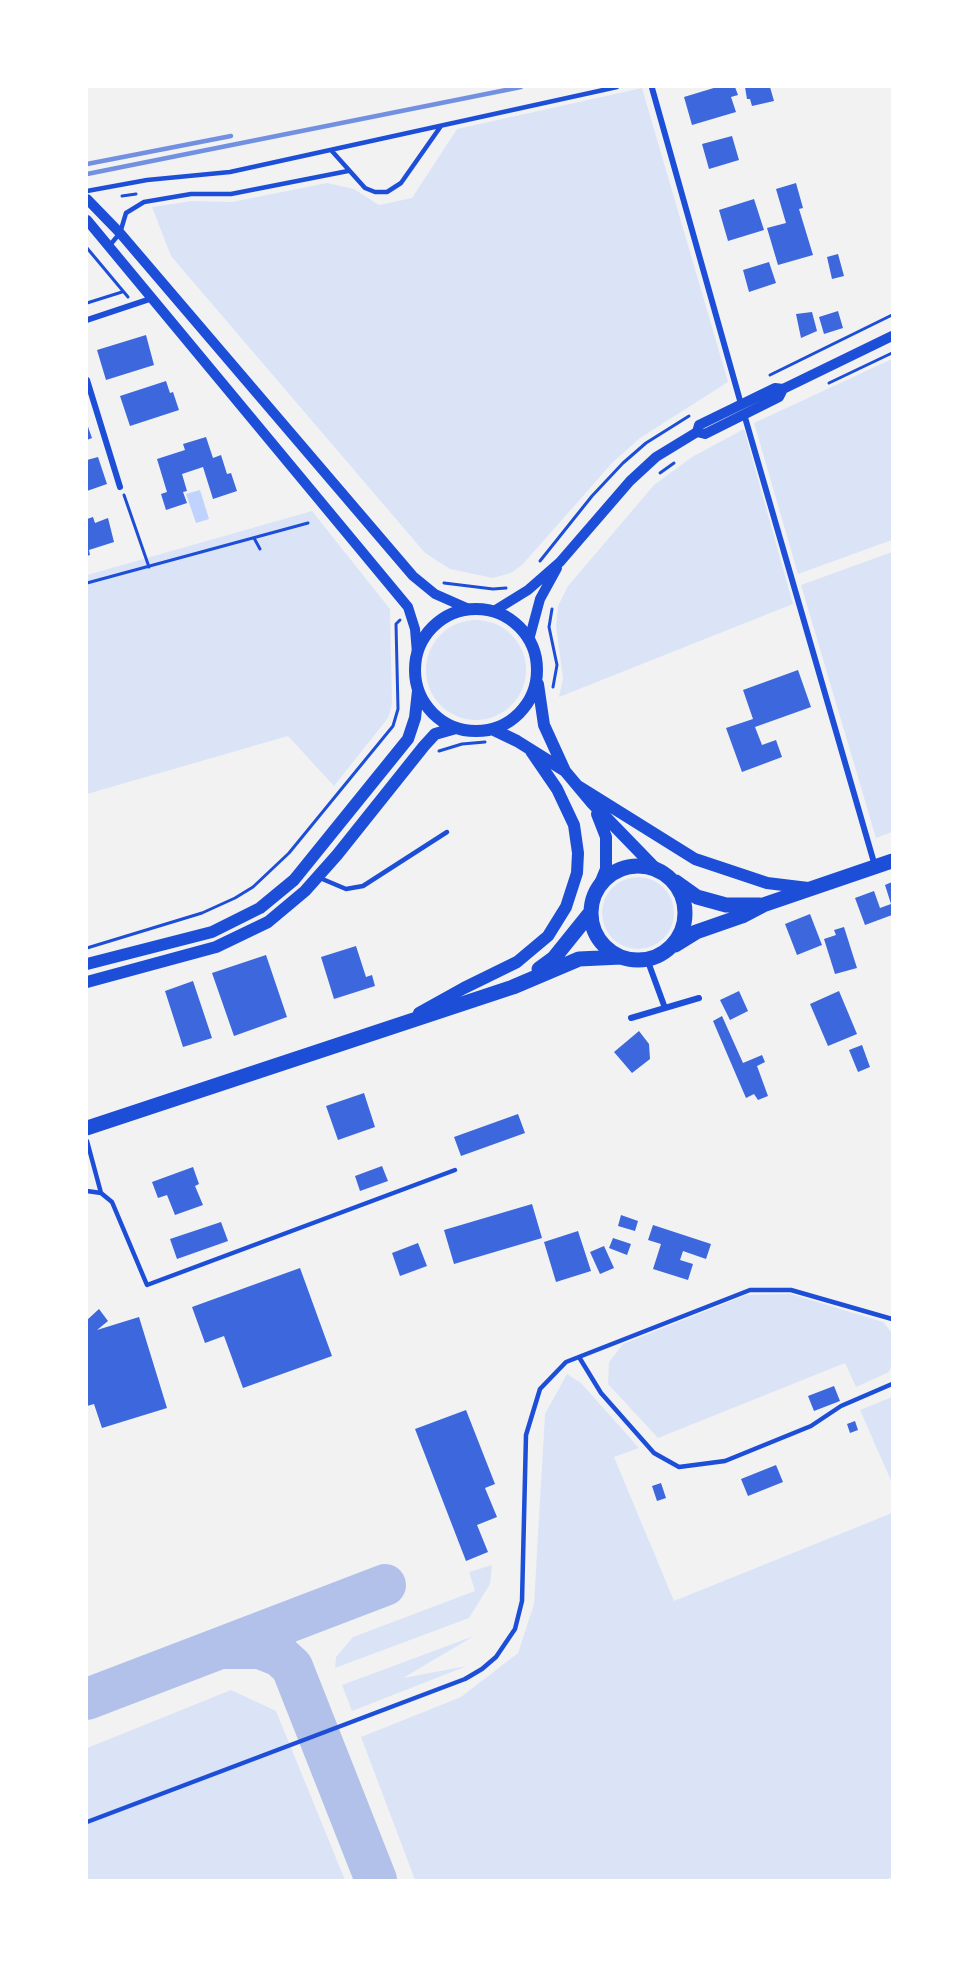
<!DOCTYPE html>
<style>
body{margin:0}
#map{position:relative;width:979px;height:1967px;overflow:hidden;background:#f2f2f2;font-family:Manrope,sans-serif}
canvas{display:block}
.frame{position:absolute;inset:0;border:88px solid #fff;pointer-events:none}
</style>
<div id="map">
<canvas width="979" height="1967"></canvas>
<div class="frame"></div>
</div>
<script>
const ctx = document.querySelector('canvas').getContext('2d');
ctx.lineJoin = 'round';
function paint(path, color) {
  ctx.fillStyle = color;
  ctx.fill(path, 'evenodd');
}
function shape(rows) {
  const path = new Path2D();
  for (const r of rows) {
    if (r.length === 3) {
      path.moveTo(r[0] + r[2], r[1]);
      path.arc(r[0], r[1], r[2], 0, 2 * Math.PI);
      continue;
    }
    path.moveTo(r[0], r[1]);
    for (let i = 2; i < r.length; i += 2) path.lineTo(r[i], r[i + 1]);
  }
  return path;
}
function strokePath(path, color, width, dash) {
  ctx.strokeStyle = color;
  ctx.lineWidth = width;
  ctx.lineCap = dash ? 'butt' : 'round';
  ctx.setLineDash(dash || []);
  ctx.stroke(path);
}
paint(shape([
 [642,88,728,382,640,438,612,463,523,564,511,573,493,578,450,569,425,553,171,256,152,207,192,201,232,202,327,183,354,189,379,205,412,198,457,129],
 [892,359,892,540,798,574,754,423],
 [744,429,793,604,559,697,563,678,556,627,558,606,568,586,654,485,692,457],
 [312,511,390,609,392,704,388,718,334,786,288,736,87,794,87,575],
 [892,552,892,832,876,838,801,585],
 [476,670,50],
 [638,913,36],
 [791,1294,883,1322,892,1333,892,1364,889,1372,856,1387,845,1363,658,1438,608,1384,609,1362,623,1344,746,1295],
 [567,1374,581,1383,639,1448,614,1457,674,1601,892,1513,892,1877,885,1880,415,1880,361,1737,461,1697,518,1653,534,1604,545,1414],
 [892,1397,892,1483,860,1410],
 [492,1565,490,1584,469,1618,335,1668,336,1657,353,1637,475,1591,469,1572],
 [474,1636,403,1678,467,1666,352,1711,342,1685],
 [231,1690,276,1711,345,1880,87,1880,87,1748]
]), '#dbe4f7');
paint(shape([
 [200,490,209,519,196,523,186,494]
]), '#bfd3fe');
strokePath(shape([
 [225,1648,260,1648,280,1656,292,1667,376,1880],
 [87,1699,385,1585]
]), '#b2c1ea', 42);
paint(shape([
 [717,87,735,87,738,95,731,97,736,112,692,125,684,97],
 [745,87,770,87,774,101,752,106,750,99,747,99],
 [732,136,739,160,709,169,702,144],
 [796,183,803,208,799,209,813,255,778,265,767,228,786,223,776,189],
 [754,199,764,230,728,241,719,210],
 [838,254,844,276,832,279,827,257],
 [769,262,776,283,749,292,743,270],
 [838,311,843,328,824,334,819,317],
 [812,312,817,331,801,338,796,314],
 [146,335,154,365,106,380,97,350],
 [166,381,170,393,173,392,179,410,130,426,120,396],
 [87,424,92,438,87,440],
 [206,437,213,458,221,455,227,474,231,473,237,491,213,499,203,467,182,474,187,491,183,492,187,503,166,510,161,494,167,492,157,459,185,450,183,444],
 [98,457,107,484,87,491,87,460],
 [93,517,95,523,108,518,114,542,89,550,90,555,87,556,87,519],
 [798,670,811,707,755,727,762,745,776,740,782,757,742,772,726,728,753,719,743,690],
 [892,882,892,915,865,925,855,898,874,891,880,908,891,904,885,885],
 [810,914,822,945,797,955,785,924],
 [844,927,857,968,835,974,824,939,836,935,834,930],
 [356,946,366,977,372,975,375,986,334,999,321,957],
 [266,955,287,1017,234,1036,212,973],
 [193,981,212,1038,183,1047,165,991],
 [739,991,748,1011,730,1020,720,1000],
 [839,991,857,1034,828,1046,810,1004],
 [722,1016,743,1063,762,1055,765,1062,757,1066,768,1096,758,1100,754,1094,746,1098,713,1021],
 [639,1031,649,1044,650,1059,632,1073,614,1052],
 [862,1045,870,1067,858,1072,849,1050],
 [364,1093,375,1127,338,1140,326,1106],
 [518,1114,525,1133,461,1156,454,1137],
 [382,1166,388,1181,360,1191,355,1176],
 [193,1167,199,1184,195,1186,203,1205,175,1215,167,1195,158,1198,152,1182],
 [532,1204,542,1238,454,1264,444,1230],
 [621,1215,638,1221,635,1231,618,1226],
 [221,1222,228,1241,177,1259,170,1239],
 [653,1225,711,1244,706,1259,683,1251,680,1260,693,1264,688,1280,653,1269,661,1244,648,1240],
 [578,1231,591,1271,556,1282,544,1242],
 [613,1238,631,1244,627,1255,609,1248],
 [418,1243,427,1266,400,1276,392,1253],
 [604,1246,614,1268,600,1274,590,1252],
 [300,1268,332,1356,243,1388,224,1336,205,1343,192,1307],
 [99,1309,108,1321,97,1330,139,1317,167,1408,102,1428,94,1404,87,1406,87,1320],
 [834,1386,840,1401,814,1411,808,1396],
 [466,1410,495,1484,485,1488,497,1517,477,1525,488,1552,466,1561,415,1429],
 [855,1421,858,1430,850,1433,847,1424],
 [776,1465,783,1482,748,1496,741,1479],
 [661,1483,666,1498,657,1501,652,1486]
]), '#3d67dc');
strokePath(shape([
 [122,196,136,194],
 [87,248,128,297],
 [87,303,122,292],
 [770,375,892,315],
 [829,383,892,353],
 [660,473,674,463],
 [124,495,149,567],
 [254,538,260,549],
 [540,561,592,496,623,463,646,443,689,416],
 [87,583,308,523],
 [444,583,493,589,506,588],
 [552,609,549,627,557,665,553,687],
 [439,751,462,744,485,742],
 [87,948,202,913,235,898,253,887,289,853,393,726,398,709,396,624,400,620]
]), '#1d4ed8', 3);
strokePath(shape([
 [331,150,365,188,375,192,387,192,401,183,441,126],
 [87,191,147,180,230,172,617,87],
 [110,245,120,233,126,213,144,202,191,194,231,194,348,171],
 [320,878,346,889,363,886,447,832],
 [87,1141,101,1193],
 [87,1191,101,1193,112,1202,147,1285,455,1170],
 [579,1357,601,1393,654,1453,679,1467,725,1461,811,1426,841,1406,892,1384],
 [87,1822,465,1679,482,1669,496,1657,515,1629,522,1601,526,1435,540,1389,566,1362,750,1290,791,1290,892,1319]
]), '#1d4ed8', 4.5);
strokePath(shape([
 [652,88,741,404],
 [87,320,150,299],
 [87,380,120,487],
 [744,414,875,866],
 [647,959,665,1008],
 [631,1018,699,998]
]), '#1d4ed8', 6);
strokePath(shape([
 [87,199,120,233,413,576,435,594,469,609],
 [87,220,408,607,415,629,417,653],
 [697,432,705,434,779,397,783,389],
 [494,611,528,590,560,562,630,481,656,457,697,432,699,425,775,388,783,389,892,336],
 [529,640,540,599,557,568]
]), '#1d4ed8', 10);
strokePath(shape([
 [476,670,61],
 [538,684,544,725,565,771,591,802,657,870],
 [492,729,517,741,565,771],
 [578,786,695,859,767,883,808,888],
 [597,814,606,837,606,869,599,886],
 [87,964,212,932,260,908,294,880,408,739,415,718,418,691],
 [87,982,216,947,268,922,305,891,337,855,424,746,435,734,456,728],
 [419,1013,464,988,517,962,548,936,566,907,577,873,578,853,574,825,557,789,531,751]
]), '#1d4ed8', 12);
strokePath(shape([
 [638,913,47],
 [676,882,697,897,726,905,760,905],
 [675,945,696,932,742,916,763,905,892,861],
 [539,969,554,958,591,912],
 [87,1128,513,987,579,959,621,957]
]), '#1d4ed8', 15);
strokePath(shape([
 [87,164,231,136],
 [87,174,521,87]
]), '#7290e2', 4.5);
</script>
